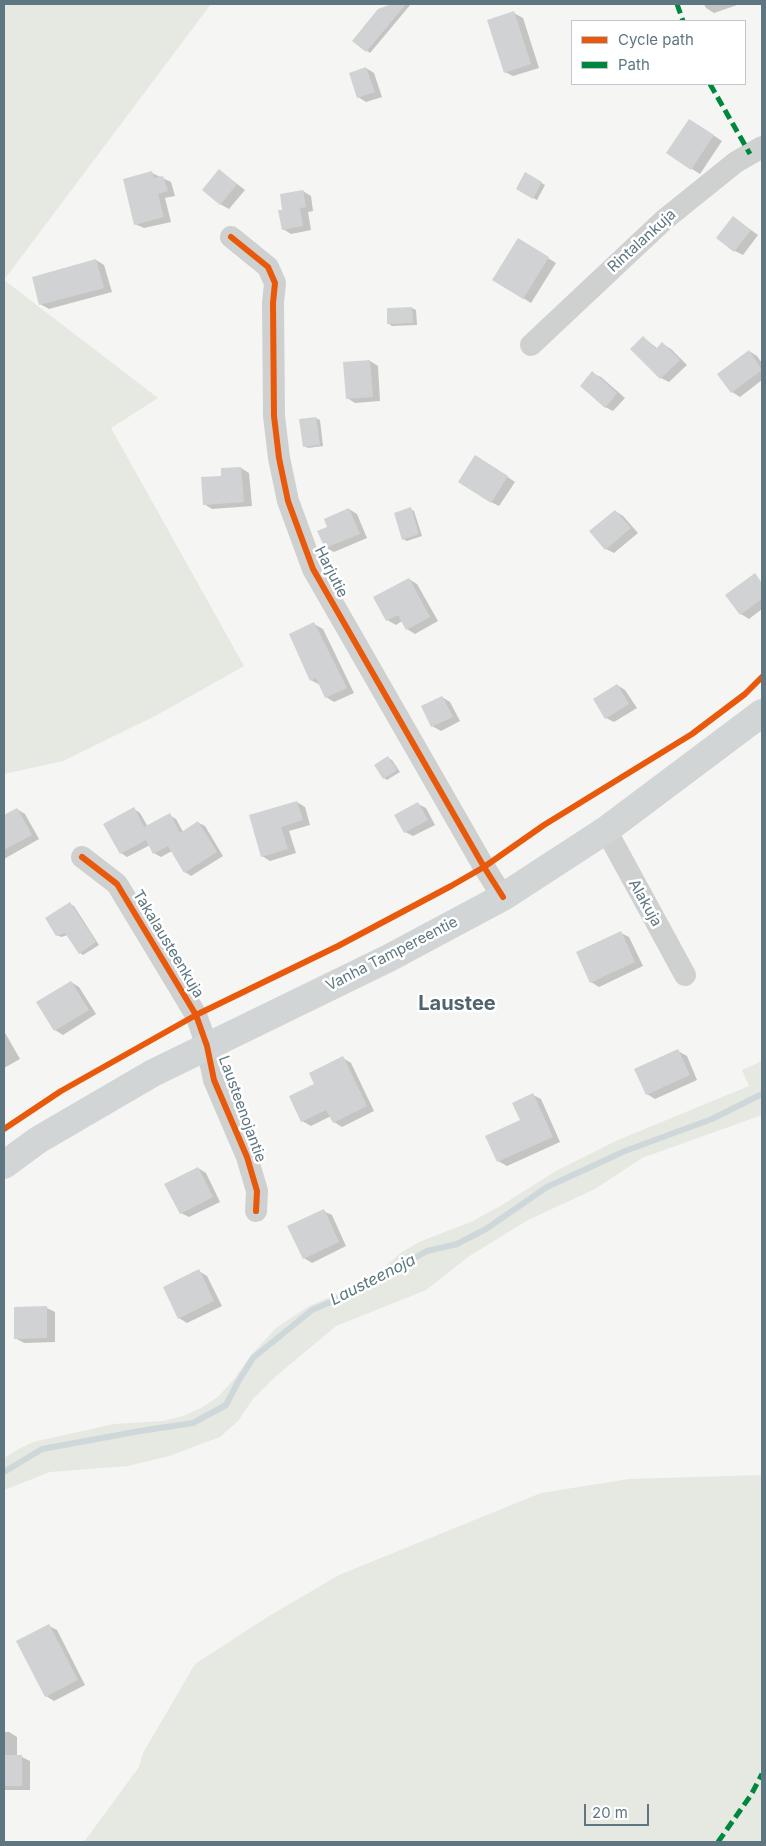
<!DOCTYPE html>
<style>
body{margin:0}
#map{position:relative;width:766px;height:1846px;overflow:hidden;background:#f5f5f3;font-family:Inter,sans-serif}
canvas{display:block}
.frame{position:absolute;inset:0;border:5px solid #5e7681;pointer-events:none}
.legend{position:absolute;left:571px;top:20px;width:175px;height:65px;box-sizing:border-box;background:#fff;border:1px solid #bfc8cd;margin:0;padding:6px 9px;list-style:none;font-size:15px;color:#5e7681}
.legend li{display:flex;align-items:center;gap:10px;height:25px}
.legend b{width:25px;border:1px solid #bfc8cd}
.scale{position:absolute;left:584px;top:1804px;width:65px;height:22px;box-sizing:border-box;border:2px solid #5e7681;border-top:0;padding-left:6px;font-size:15px;line-height:18px;white-space:nowrap;color:#5e7681;-webkit-text-stroke:4px #fff;paint-order:stroke}
</style>
<div id="map">
<canvas width="766" height="1846"></canvas>
<div class="frame"></div>
<ul class="legend">
<li><b style="height:6px;background:#e8590c"></b>Cycle path</li>
<li><b style="height:6px;background:#00873e"></b>Path</li>
</ul>
<div class="scale">20 m</div>
</div>
<script>
const ctx = document.querySelector('canvas').getContext('2d');
ctx.lineJoin = 'round';
function paint(path, color) {
  ctx.fillStyle = color;
  ctx.fill(path, 'evenodd');
}
function shape(rows) {
  const path = new Path2D();
  for (const r of rows) {
    path.moveTo(r[0], r[1]);
    for (let i = 2; i < r.length; i += 2) path.lineTo(r[i], r[i + 1]);
  }
  return path;
}
function strokePath(path, color, width, dash) {
  ctx.strokeStyle = color;
  ctx.lineWidth = width;
  ctx.lineCap = dash ? 'butt' : 'round';
  ctx.setLineDash(dash || []);
  ctx.stroke(path);
}
function drawText(font, color, halo, rows, align = 'center') {
  ctx.font = font + ' Inter,sans-serif';
  ctx.lineWidth = 5;
  ctx.setLineDash([]);
  ctx.textBaseline = 'middle';
  ctx.strokeStyle = halo;
  ctx.fillStyle = color;
  for (const [text, x, y, turn = 0] of rows) {
    ctx.save();
    ctx.translate(x, y);
    ctx.rotate((+turn || 0) * Math.PI / 180);
    ctx.textAlign = isNaN(turn) ? turn : align;
    if (halo) ctx.strokeText(text, 0, 0);
    ctx.fillText(text, 0, 0);
    ctx.restore();
  }
}
paint(shape([
 [4,4,211,4,4,280,158,398,111,428,244,666,157,715,63,761,4,774],
 [762,1061,762,1115,642,1158,595,1189,528,1220,468,1257,426,1290,336,1326,275,1377,253,1399,238,1421,220,1437,169,1456,128,1466,50,1472,4,1490,4,1458,19,1449,33,1442,114,1424,163,1421,183,1416,201,1408,218,1397,235,1378,251,1355,276,1328,309,1306,368,1281,402,1252,419,1242,473,1221,502,1205,556,1171,618,1140,749,1086,742,1070],
 [762,1475,762,1842,84,1842,139,1767,143,1753,195,1664,269,1616,339,1575,541,1493,629,1479]
]), '#e5e9e1');
paint(shape([
 [396,4,411,4,370,53,354,41,379,10],
 [704,4,740,4,714,13,706,8],
 [514,13,523,18,539,68,513,76,505,72],
 [366,68,374,73,382,97,366,102,358,97],
 [698,125,722,141,700,174,692,169],
 [219,170,245,190,229,209,220,204],
 [152,173,171,182,175,196,165,198,171,222,144,228,135,224],
 [526,174,545,185,537,200,517,189],
 [303,191,311,196,313,211,308,212,311,230,291,234,283,229,284,211],
 [734,218,758,235,743,255,735,251],
 [518,240,556,263,531,303,523,298],
 [96,260,104,265,112,292,49,309,40,304],
 [412,308,416,310,417,325,392,326,389,324,388,309],
 [643,337,658,349,663,344,671,349,687,365,669,382,661,378],
 [749,351,757,356,762,363,762,380,740,397,732,392,718,374],
 [370,361,378,366,380,401,355,403,347,398],
 [592,373,601,377,625,398,613,411,605,407],
 [316,418,320,420,323,446,308,448,304,446],
 [484,461,515,482,499,506,491,502],
 [241,468,249,473,252,506,212,509,204,504],
 [349,509,357,514,367,538,334,552,326,548,329,528],
 [410,509,414,511,422,536,407,541,403,539],
 [615,511,623,516,638,533,614,553,606,549],
 [409,579,417,584,438,621,415,634,407,629,402,621,396,625,387,620],
 [757,584,762,591,762,609,749,619,741,614],
 [314,624,323,629,354,693,334,702,326,697,320,685,311,680],
 [617,685,625,690,637,708,614,722,606,718],
 [442,697,450,702,460,721,441,731,432,726],
 [388,758,392,760,400,772,387,780,384,778],
 [297,802,305,807,310,825,289,831,296,853,270,861,262,856,250,816],
 [418,804,426,808,435,825,413,836,405,832],
 [17,809,25,814,39,839,4,859,4,816],
 [134,809,140,813,148,827,169,815,176,819,183,832,199,823,205,826,223,856,191,876,185,872,172,851,161,857,154,853,150,845,127,857,121,853],
 [70,904,74,906,99,945,83,955,80,953,68,935,61,937,57,935],
 [621,933,629,937,643,966,599,987,591,982],
 [71,982,79,987,96,1014,63,1035,55,1030],
 [4,1031,20,1059,4,1068],
 [678,1051,687,1056,697,1080,655,1099,647,1094],
 [343,1058,351,1063,374,1111,342,1127,334,1122,331,1116,311,1126,302,1121,316,1084],
 [533,1095,541,1099,560,1142,507,1166,498,1161,521,1120],
 [198,1168,206,1173,220,1202,189,1217,181,1213],
 [323,1211,332,1215,346,1246,312,1263,304,1258],
 [199,1271,207,1276,222,1306,187,1323,179,1318],
 [47,1308,55,1312,55,1342,24,1343,15,1338],
 [49,1626,57,1630,85,1685,54,1701,46,1696],
 [4,1732,9,1732,17,1737,17,1756,22,1757,30,1761,30,1790,4,1790]
]), '#0003');
strokePath(shape([
 [4,1472,42,1449,140,1431,193,1423,226,1405,238,1382,253,1358,312,1310,359,1290,427,1251,457,1244,486,1229,547,1187,625,1151,712,1119,762,1094]
]), '#ced8da', 6);
paint(shape([
 [392,4,406,4,366,52,352,41,378,9],
 [514,11,531,64,504,73,487,20],
 [366,67,375,92,357,98,349,73],
 [689,119,714,135,691,170,666,153],
 [219,169,237,184,220,205,202,190],
 [152,171,154,178,163,176,168,191,158,194,164,217,134,225,123,179],
 [525,172,542,182,533,199,516,189],
 [303,190,306,207,300,208,303,226,282,230,278,210,282,210,280,194],
 [733,216,751,230,734,252,716,238],
 [518,238,549,257,523,299,492,280],
 [96,259,104,288,39,305,32,277],
 [412,307,413,323,387,324,387,308],
 [643,336,656,349,662,342,680,360,660,379,630,349],
 [749,350,762,370,731,393,717,374],
 [370,360,373,397,346,399,343,362],
 [592,371,617,393,605,408,580,386],
 [316,417,320,445,303,447,299,419],
 [475,455,508,476,491,503,458,482],
 [241,467,244,502,203,505,201,477,221,476,221,468],
 [411,507,419,534,402,540,394,513],
 [349,508,360,534,325,548,317,531,327,527,324,519],
 [615,510,631,528,605,550,589,531],
 [755,573,762,583,762,599,740,615,725,595],
 [409,578,430,617,406,630,398,615,386,621,373,597],
 [314,622,347,688,325,698,316,678,310,681,289,634],
 [617,684,629,704,605,719,593,699],
 [442,696,453,717,431,727,421,706],
 [388,756,397,770,383,779,374,765],
 [297,801,303,820,281,827,288,849,261,857,249,815],
 [418,802,428,820,404,833,394,815],
 [134,807,144,827,170,813,180,833,198,821,217,852,184,873,168,846,153,854,146,840,120,854,103,824],
 [17,808,32,835,4,850,4,815],
 [70,902,96,942,79,954,65,933,56,936,45,918],
 [621,931,635,962,590,983,576,952],
 [71,981,89,1010,54,1031,36,1002],
 [678,1049,690,1075,646,1095,634,1069],
 [343,1056,367,1106,333,1123,326,1110,301,1122,289,1096,314,1084,309,1073],
 [533,1093,553,1137,497,1162,485,1136,520,1120,512,1103],
 [198,1167,213,1197,180,1214,164,1184],
 [324,1209,339,1242,303,1259,287,1226],
 [199,1269,214,1301,178,1319,163,1287],
 [47,1306,47,1338,14,1339,14,1307],
 [49,1624,78,1680,45,1697,16,1641],
 [4,1755,22,1755,22,1786,4,1786]
]), '#d1d2d3');
strokePath(shape([
 [231,237,268,267,275,283,273,303,274,416,279,458,288,501,313,569,484,867,503,897],
 [531,345,664,220,736,162,762,147],
 [606,830,685,975],
 [82,857,117,884,196,1015,207,1046,214,1080,247,1157,257,1191,256,1211]
]), '#cfd0d0', 22);
strokePath(shape([
 [4,1165,38,1140,153,1073,389,958,503,897,606,830,762,713]
]), '#d1d5d6', 28);
strokePath(shape([
 [677,4,683,21],
 [710,84,750,154],
 [718,1842,751,1795,762,1774]
]), '#00873e', 5, [10, 5]);
strokePath(shape([
 [231,237,268,267,275,283,273,303,274,416,279,458,288,501,313,569,484,867,503,897],
 [82,857,117,884,196,1015,207,1046,214,1080,247,1157,257,1191,256,1211],
 [4,1129,61,1091,196,1015,338,946,451,886,484,867,544,825,692,734,745,694,762,677]
]), '#e8590c', 6);
drawText('15px', '#5e7681', '#fff', [
 ["Rintalankuja",642,241,-42],
 ["Harjutie",331,572,63],
 ["Alakuja",645,903,61],
 ["Takalausteenkuja",168,944,59],
 ["Vanha Tampereentie",392,954,-27],
 ["Lausteenojantie",242,1109,70]
]);
drawText('italic 16px', '#59787c', '#fff', [
 ["Lausteenoja",373,1280,-27]
]);
drawText('bold 20px', '#51636b', '#fff', [
 ["Laustee",457,1004]
]);
</script>
